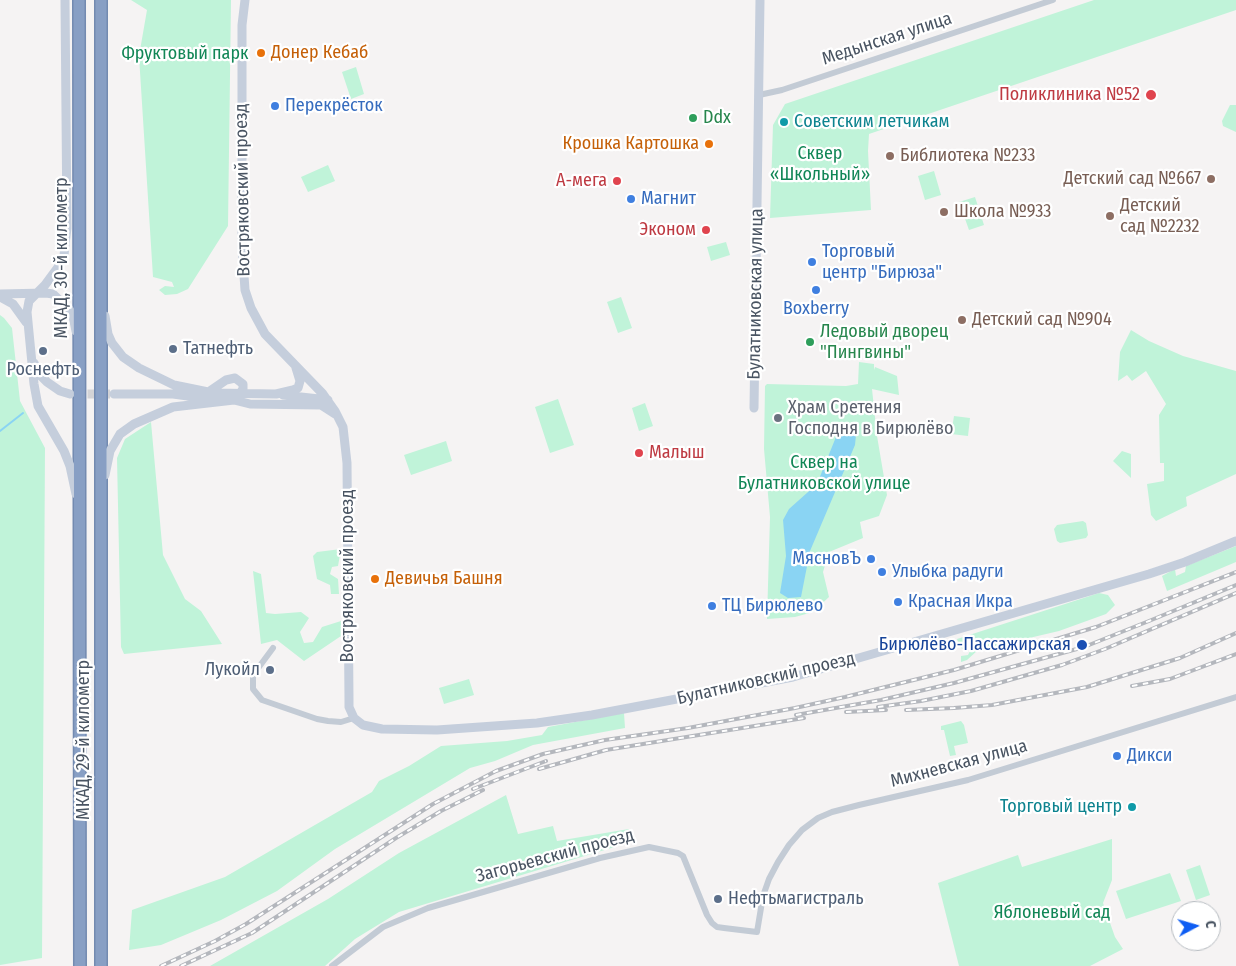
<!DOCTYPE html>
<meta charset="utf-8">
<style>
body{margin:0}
#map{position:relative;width:1236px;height:966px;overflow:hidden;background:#f5f3f3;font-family:"Fira Sans Condensed",sans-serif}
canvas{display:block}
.north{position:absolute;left:1171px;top:901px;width:50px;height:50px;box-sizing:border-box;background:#fff;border:1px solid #b6bbc0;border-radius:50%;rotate:84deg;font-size:14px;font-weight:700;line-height:20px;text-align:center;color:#495462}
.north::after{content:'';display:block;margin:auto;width:18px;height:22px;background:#0e5df3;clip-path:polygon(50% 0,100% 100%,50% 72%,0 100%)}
</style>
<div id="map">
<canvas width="1236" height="966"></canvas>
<div class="north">С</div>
</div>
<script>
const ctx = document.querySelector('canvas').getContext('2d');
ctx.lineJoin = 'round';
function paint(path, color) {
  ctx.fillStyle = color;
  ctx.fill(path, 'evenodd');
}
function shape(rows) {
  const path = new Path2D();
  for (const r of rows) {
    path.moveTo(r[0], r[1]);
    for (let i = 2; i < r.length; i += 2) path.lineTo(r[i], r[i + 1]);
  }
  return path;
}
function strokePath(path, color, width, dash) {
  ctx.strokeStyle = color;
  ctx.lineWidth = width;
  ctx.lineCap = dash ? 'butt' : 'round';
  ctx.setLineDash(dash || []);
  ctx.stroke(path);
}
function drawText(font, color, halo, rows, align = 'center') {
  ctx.font = font + ' "Fira Sans Condensed",sans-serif';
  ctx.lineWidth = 4.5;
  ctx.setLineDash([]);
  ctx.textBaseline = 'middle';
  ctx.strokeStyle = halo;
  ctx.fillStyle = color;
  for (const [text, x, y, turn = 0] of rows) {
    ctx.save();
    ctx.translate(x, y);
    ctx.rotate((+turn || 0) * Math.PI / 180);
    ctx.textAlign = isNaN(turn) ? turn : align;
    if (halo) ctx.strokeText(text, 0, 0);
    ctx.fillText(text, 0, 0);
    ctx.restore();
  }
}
paint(shape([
 [131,0,231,0,228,226,188,289,177,294,165,295,159,290,165,286,174,287,172,282,153,277,139,56,147,10],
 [1094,0,1236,0,1236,10,869,134,868,151,871,210,770,218,773,125,785,104],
 [356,67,364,94,351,99,342,72],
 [1230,105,1236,105,1236,132,1223,126,1222,121],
 [328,165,335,181,308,192,301,177],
 [934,171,941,195,925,200,918,176],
 [975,197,984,225,969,230,959,202],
 [726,242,730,255,711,261,707,247],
 [621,297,632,328,618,333,607,302],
 [0,315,4,318,12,328,20,401,45,448,42,958,0,965],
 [1131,330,1149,341,1183,356,1236,371,1236,474,1186,497,1187,506,1156,521,1151,515,1147,484,1164,481,1164,463,1160,463,1159,415,1166,404,1146,371,1132,381,1127,375,1118,381,1120,352],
 [859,362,874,364,874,370,875,367,897,376,899,395,872,389,877,436,887,495,879,516,860,522,863,538,829,552,823,572,829,597,813,612,795,617,767,619,770,517,764,449,765,386,767,384,846,386,858,384],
 [558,399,574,445,550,453,535,407],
 [645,403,653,426,639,431,632,408],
 [954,416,970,418,968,436,951,434],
 [151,422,163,555,185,599,201,611,222,644,124,654,121,647,117,458,125,439],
 [446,441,452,461,411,475,404,455],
 [1122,451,1131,454,1131,478,1113,461],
 [1083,521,1086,523,1088,535,1086,538,1060,543,1057,541,1054,529,1057,525],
 [1236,546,1236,562,1167,591,1162,576,1175,569,1176,576,1185,572,1186,566],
 [341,549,338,566,332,567,330,574,338,579,339,594,331,594,330,585,317,579,313,556,317,552],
 [253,571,261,574,266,613,275,614,301,612,309,618,300,632,304,643,313,642,322,627,341,621,341,636,304,661,277,640,261,644],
 [1099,593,1108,595,1115,605,1106,614,1059,631,978,650,967,660,961,662,961,656,968,655,970,651,964,650,960,647,957,639],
 [469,679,474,695,444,704,439,688],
 [624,713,625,728,533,745,495,761,470,768,335,849,277,891,221,920,161,945,129,950,132,910,225,877,372,792,379,781,409,766,441,746,507,741,542,735,548,727],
 [961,721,964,725,968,743,954,746,956,755,950,756,944,730,941,730,941,726],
 [506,795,518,834,553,826,557,841,629,829,631,842,399,912,355,939,325,966,210,966,328,899,399,853],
 [1112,839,1112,880,1103,903,1115,937,1123,949,1090,966,959,966,938,883,1018,855,1022,867],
 [1200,865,1210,895,1196,900,1186,870],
 [1170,873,1181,901,1126,919,1116,891]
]), '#c0f3d9');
paint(shape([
 [847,428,853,430,856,435,855,445,810,551,801,597,788,598,780,593,786,556,783,520,789,509,817,484,838,432]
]), '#8ad4f3');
strokePath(shape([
 [0,431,23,413]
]), '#8ad4f3', 2);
strokePath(shape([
 [74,394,114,394]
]), '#d3d3d6', 9, [9, 4.5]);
const highway = shape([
 [79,0,80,966],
 [101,966,101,0]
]);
strokePath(highway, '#738ab0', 14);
strokePath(shape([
 [759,95,782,90,1053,0],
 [273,648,253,675,253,689,262,700,317,719,328,721,341,722,354,718],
 [332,966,383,927,428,908,600,858,649,847,678,853,683,856,707,915,712,923,717,927,724,928,757,932,763,896,769,879,778,862,789,845,802,830,818,818,832,812,859,805,968,780,1236,697]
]), '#c3cbd5', 6);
strokePath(shape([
 [65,0,67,228,65,244,64,256,59,266,45,285,29,301,27,312,34,384,38,406,64,451,70,466,76,494],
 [245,0,242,25,242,247,245,290,251,308,265,334,323,394,335,411,343,427,347,463,349,700,349,707,354,718,363,725,382,729,437,730,537,723,592,715,793,677,1149,574,1185,562,1236,541],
 [0,294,46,293,53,294,69,309,73,316,76,331],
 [0,297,13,304,26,322],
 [105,316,108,334,112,343,123,357,139,368,174,385,213,393,276,394,293,390,298,388,300,381,296,368],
 [34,363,40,375,47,382,60,391,70,394],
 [207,393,226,380,235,378,243,384,243,389,238,397],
 [114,394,173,394,210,399],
 [283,395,328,400],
 [754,408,760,0],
 [105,475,110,451,120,434,134,424,173,407,234,400,250,404,321,405,335,414]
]), '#c5cedc', 9);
strokePath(highway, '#889fc4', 11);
const rail = shape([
 [1132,686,1170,679,1236,654],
 [878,707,921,701,971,691,1062,665,1105,649,1236,593],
 [906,710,954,708,992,705,1087,687,1180,658,1236,633],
 [846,712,886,710],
 [796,715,881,700,954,683,1084,647,1149,621,1236,585],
 [539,769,606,750,804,718],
 [473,789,546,761],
 [161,966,215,941,246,924,433,804,496,771,543,754,605,740,688,728,795,708,845,697,954,670,1096,627,1236,572],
 [181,966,252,933,396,838,441,811,483,790]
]);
strokePath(rail, '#b4b7bd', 4);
strokePath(rail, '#fff', 2, [5.5]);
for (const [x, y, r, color] of [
 [261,53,5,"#e8710a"],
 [1151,95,6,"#e0444e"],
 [275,106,5,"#3f7fe0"],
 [693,118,5,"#2e9e5b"],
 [784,122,5,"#0f9aa8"],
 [709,144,5,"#e8710a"],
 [890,156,5,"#8d6e63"],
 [1211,179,5,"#8d6e63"],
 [617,181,5,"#e0444e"],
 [631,199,5,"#3f7fe0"],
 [944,212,5,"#8d6e63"],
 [1110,216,5,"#8d6e63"],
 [706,230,5,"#e0444e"],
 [812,262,5,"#3f7fe0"],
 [816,290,5,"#3f7fe0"],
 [962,320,5,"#8d6e63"],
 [810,342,5,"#2e9e5b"],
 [173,349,5,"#5c6f8a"],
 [43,351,5,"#5c6f8a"],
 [778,418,5,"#6b7280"],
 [639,453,5,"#e0444e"],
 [871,559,5,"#3f7fe0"],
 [882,572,5,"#3f7fe0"],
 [375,579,5,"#e8710a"],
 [898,602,5,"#3f7fe0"],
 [712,606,5,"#3f7fe0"],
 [1082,645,6,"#1a4fb4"],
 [270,670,5,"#5c6f8a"],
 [1117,756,5,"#3f7fe0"],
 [1132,807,5,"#0f9aa8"],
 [718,899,5,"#5c6f8a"]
]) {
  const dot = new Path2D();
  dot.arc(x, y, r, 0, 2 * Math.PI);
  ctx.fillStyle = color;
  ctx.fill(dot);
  strokePath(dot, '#fff', 2);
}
drawText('18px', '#495462', '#fff', [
 ["Медынская улица",887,39,-18],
 ["Востряковский проезд",243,190,-91],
 ["МКАД, 30-й километр",62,258,-90],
 ["Булатниковская улица",756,294,-89],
 ["Востряковский проезд",348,576,-90],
 ["Булатниковский проезд",766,679,-13],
 ["МКАД, 29-й километр",84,740,-90],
 ["Михневская улица",959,764,-15],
 ["Загорьевский проезд",555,856,-15]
]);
drawText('18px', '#c56008', '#fff', [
 ["Донер Кебаб",271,53],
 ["Крошка Картошка",699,144,"right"],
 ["Девичья Башня",385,579]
], 'left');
drawText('18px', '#118656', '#fff', [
 ["Фруктовый парк",185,54],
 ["Сквер",820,154],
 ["«Школьный»",820,175],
 ["Сквер на",824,463],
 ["Булатниковской улице",824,484],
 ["Яблоневый сад",1052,913]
]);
drawText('18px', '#be3a42', '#fff', [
 ["Поликлиника №52",1140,95],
 ["А-мега",607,181],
 ["Эконом",696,230],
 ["Малыш",649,453,"left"]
], 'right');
drawText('18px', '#366cbe', '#fff', [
 ["Перекрёсток",285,106],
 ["Магнит",641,199],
 ["Торговый",822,252],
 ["центр \"Бирюза\"",822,273],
 ["Boxberry",816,309,"center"],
 ["МясновЪ",861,559,"right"],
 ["Улыбка радуги",892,572],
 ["Красная Икра",908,602],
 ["ТЦ Бирюлево",722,606],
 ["Дикси",1127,756]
], 'left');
drawText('18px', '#27864d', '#fff', [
 ["Ddx",703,118],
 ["Ледовый дворец",820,332],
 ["\"Пингвины\"",820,353]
], 'left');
drawText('18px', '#0d838f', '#fff', [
 ["Cоветским летчикам",794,122],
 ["Торговый центр",1122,807,"right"]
], 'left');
drawText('18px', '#785e54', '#fff', [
 ["Библиотека №233",900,156],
 ["Детский сад №667",1201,179,"right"],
 ["Детский",1120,206],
 ["сад №2232",1120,227],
 ["Школа №933",954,212],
 ["Детский сад №904",972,320]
], 'left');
drawText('18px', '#4e5e75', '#fff', [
 ["Татнефть",183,349],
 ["Роснефть",43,370,"center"],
 ["Лукойл",260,670,"right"],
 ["Нефтьмагистраль",728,899]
], 'left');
drawText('18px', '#5b616d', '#fff', [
 ["Храм Сретения",788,408],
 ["Господня в Бирюлёво",788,429]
], 'left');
drawText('18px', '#164399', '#fff', [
 ["Бирюлёво-Пассажирская",1071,645]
], 'right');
</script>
